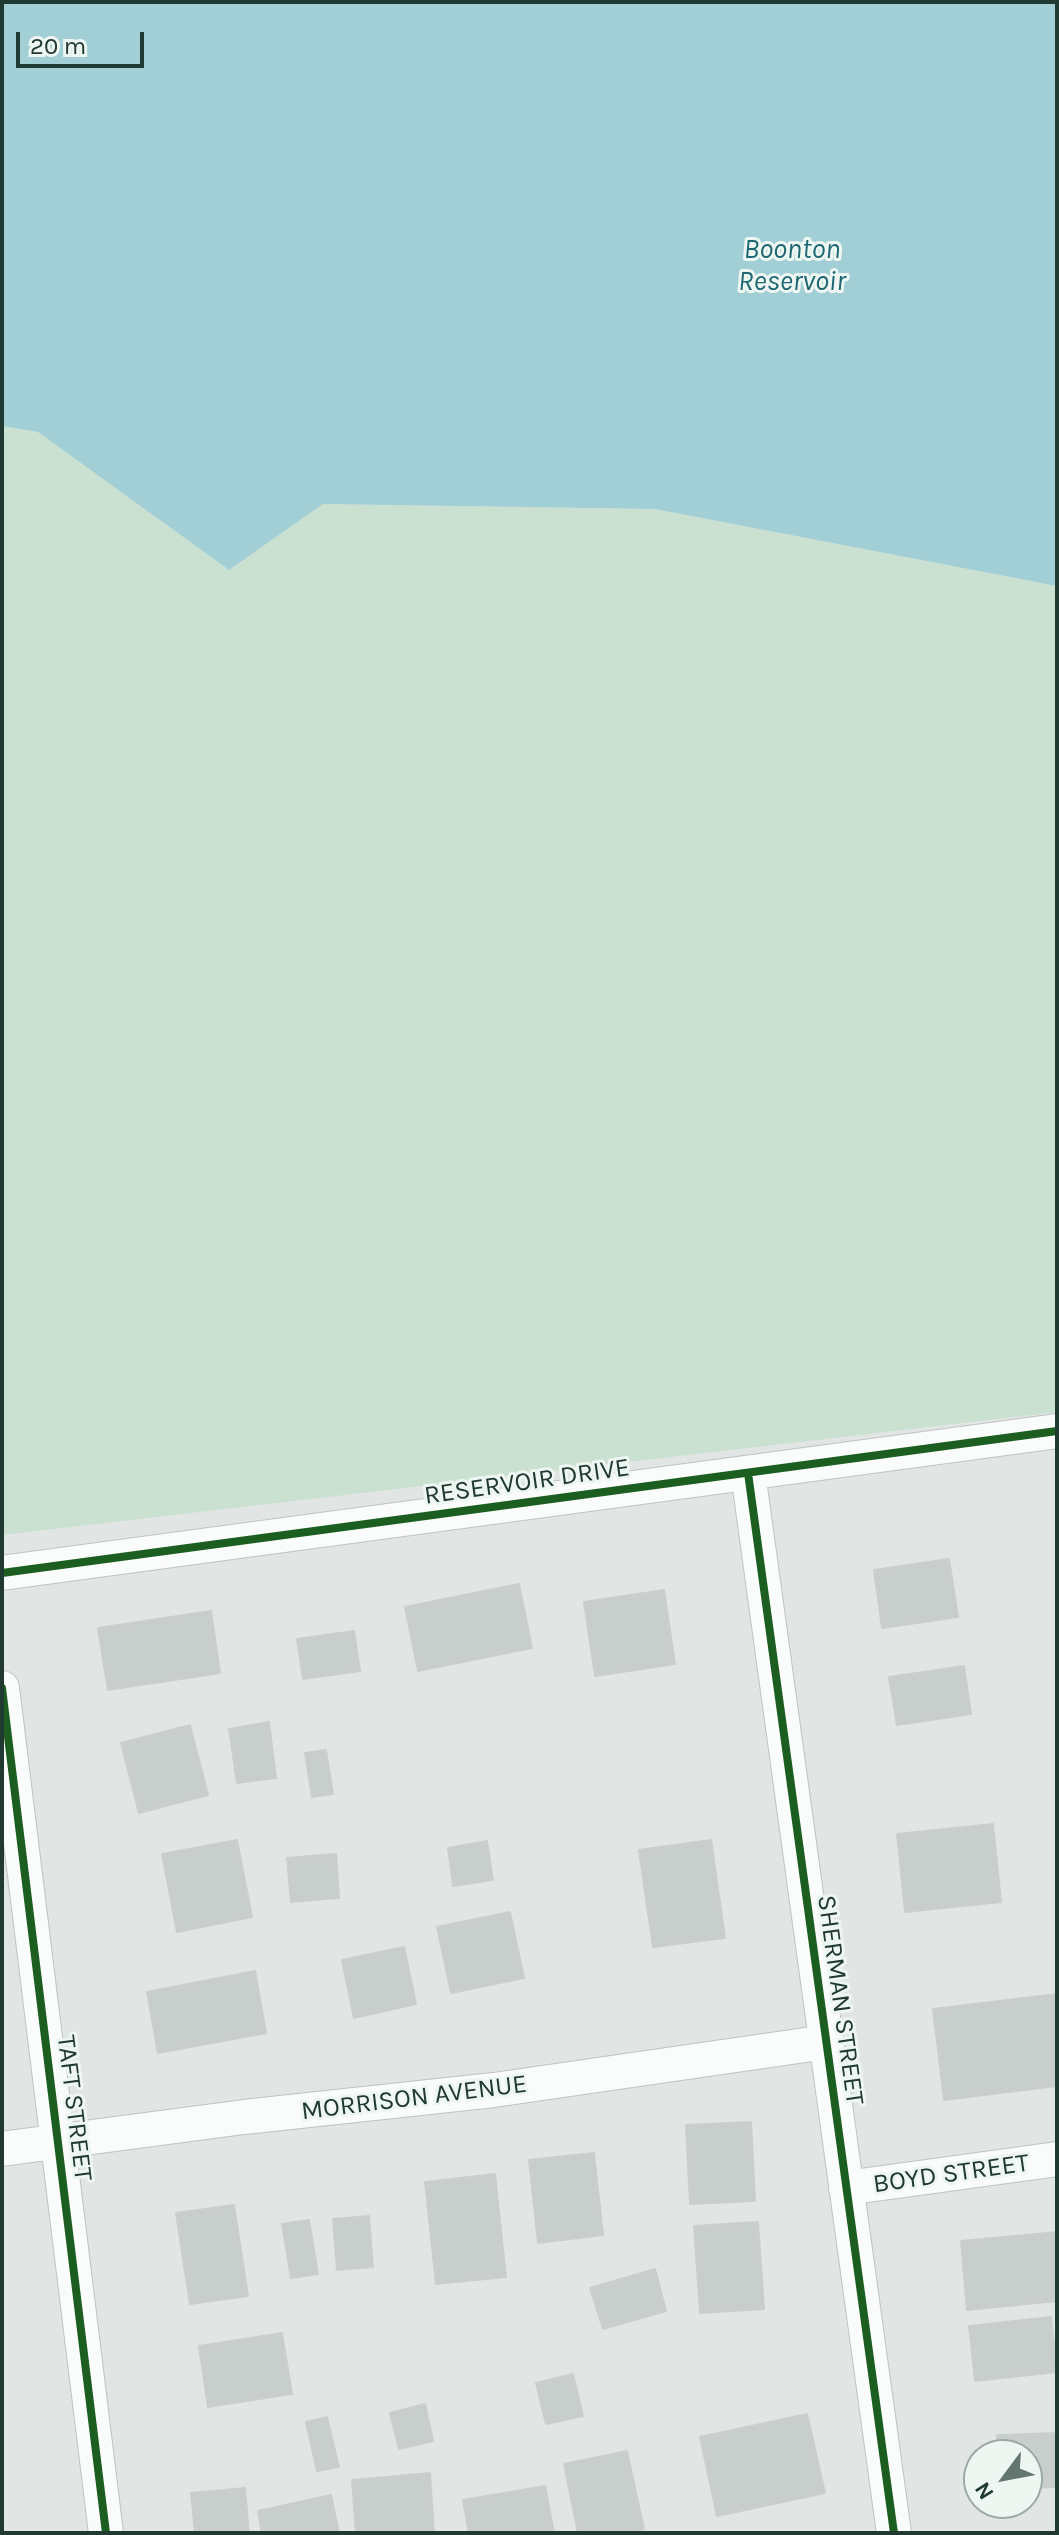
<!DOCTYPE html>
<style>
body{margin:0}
#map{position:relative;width:1059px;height:2535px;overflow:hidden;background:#e1e6e4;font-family:Karla,sans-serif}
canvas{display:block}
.frame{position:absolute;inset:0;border:4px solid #203931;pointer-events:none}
.north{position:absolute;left:963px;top:2439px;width:80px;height:80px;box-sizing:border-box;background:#eef6f2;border:2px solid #9caaa5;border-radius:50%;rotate:238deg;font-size:22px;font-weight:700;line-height:32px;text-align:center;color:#203931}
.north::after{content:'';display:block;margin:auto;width:28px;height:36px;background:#647670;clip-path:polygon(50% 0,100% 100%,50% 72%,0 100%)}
.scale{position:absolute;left:16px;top:32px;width:128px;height:36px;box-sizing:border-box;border:4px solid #203931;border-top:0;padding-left:10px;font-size:24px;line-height:28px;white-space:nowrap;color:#203931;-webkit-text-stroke:6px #eef6f2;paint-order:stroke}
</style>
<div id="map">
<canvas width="1059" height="2535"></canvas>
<div class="frame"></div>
<div class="north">N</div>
<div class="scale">20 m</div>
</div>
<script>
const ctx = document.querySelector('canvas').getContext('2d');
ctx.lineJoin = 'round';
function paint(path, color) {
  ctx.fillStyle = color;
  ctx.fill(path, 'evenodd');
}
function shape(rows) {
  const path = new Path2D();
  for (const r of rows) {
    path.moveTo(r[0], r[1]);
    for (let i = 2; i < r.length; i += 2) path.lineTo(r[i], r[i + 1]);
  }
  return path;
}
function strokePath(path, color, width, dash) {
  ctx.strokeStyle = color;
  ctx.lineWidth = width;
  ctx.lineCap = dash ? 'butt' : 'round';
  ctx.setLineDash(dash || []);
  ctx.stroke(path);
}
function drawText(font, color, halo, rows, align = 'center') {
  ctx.font = font + ' Karla,sans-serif';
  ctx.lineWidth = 6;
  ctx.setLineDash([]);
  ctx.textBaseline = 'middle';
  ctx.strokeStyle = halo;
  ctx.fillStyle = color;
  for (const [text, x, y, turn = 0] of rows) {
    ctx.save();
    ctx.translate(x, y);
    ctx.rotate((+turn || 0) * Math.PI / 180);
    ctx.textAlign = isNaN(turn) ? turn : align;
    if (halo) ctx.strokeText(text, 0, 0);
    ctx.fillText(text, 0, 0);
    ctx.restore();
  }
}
paint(shape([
 [2,426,38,432,229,570,323,504,655,509,1057,586,1057,1412,2,1535]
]), '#cae0d0');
paint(shape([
 [2,2,1057,2,1057,586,655,509,323,504,229,570,38,432,2,426]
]), '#a1cfd5');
const building = shape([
 [949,1559,958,1617,882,1628,874,1570,949,1559],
 [519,1584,532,1648,418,1671,405,1607,519,1584],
 [664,1590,675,1664,595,1676,584,1602,664,1590],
 [211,1611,220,1673,108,1690,98,1628,211,1611],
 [354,1631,360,1671,303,1679,297,1639,354,1631],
 [964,1666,971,1714,897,1725,889,1677,964,1666],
 [269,1722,276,1778,237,1783,229,1729,269,1722],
 [190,1725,208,1795,139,1813,121,1743,190,1725],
 [326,1750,333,1794,312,1797,305,1753,326,1750],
 [993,1824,1001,1902,905,1912,897,1834,993,1824],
 [237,1840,252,1917,177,1932,162,1854,237,1840],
 [711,1840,725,1938,653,1947,639,1850,711,1840],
 [487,1841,493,1880,453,1886,448,1848,487,1841],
 [336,1854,339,1898,291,1902,287,1858,336,1854],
 [510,1912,524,1978,451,1993,437,1927,510,1912],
 [404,1947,416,2004,354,2018,342,1960,404,1947],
 [255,1971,266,2033,158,2053,147,1992,255,1971],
 [1057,1994,1057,2086,944,2100,933,2009,1057,1994],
 [751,2122,755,2201,690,2204,686,2125,751,2122],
 [594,2153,603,2235,538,2243,529,2160,594,2153],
 [495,2174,506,2277,436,2284,425,2182,495,2174],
 [234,2205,248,2296,190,2304,176,2213,234,2205],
 [369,2216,373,2267,337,2270,333,2219,369,2216],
 [309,2220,318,2274,291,2278,282,2224,309,2220],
 [758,2222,764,2309,700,2313,694,2226,758,2222],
 [1057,2232,1057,2301,967,2310,961,2241,1057,2232],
 [655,2269,666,2311,603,2329,590,2288,655,2269],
 [1051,2317,1057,2372,975,2381,969,2326,1051,2317],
 [282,2333,292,2394,208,2407,199,2346,282,2333],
 [573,2374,583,2416,546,2424,536,2383,573,2374],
 [425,2404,433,2441,399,2449,390,2413,425,2404],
 [807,2414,825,2493,717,2516,700,2437,807,2414],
 [327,2417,339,2467,317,2471,306,2422,327,2417],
 [1057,2433,1057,2487,1027,2488,1027,2455,997,2455,997,2435,1057,2433],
 [627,2451,644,2529,626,2533,578,2533,564,2464,627,2451],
 [430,2473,434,2533,356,2533,352,2480,430,2473],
 [545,2486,554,2533,469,2533,463,2500,545,2486],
 [245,2488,249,2533,195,2533,191,2493,245,2488],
 [331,2495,339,2533,262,2533,258,2511,331,2495]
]);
paint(building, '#c8cecb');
strokePath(building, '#cacfcd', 2);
const minor = shape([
 [748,1473,894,2533],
 [2,1573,1057,1431],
 [2,1688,106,2533],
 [2,2149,244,2117,494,2090,826,2042],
 [846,2188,1057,2159]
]);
strokePath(minor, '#bec3c1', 36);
strokePath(minor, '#fafbfb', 34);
strokePath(shape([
 [748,1473,894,2533],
 [2,1573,1057,1431],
 [2,1688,106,2533]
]), '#1b5e20', 8);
drawText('26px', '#203931', '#eef6f2', [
 ["RESERVOIR DRIVE",527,1482,-8],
 ["SHERMAN STREET",840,2000,82],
 ["MORRISON AVENUE",414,2098,-7],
 ["TAFT STREET",74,2108,83],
 ["BOYD STREET",951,2174,-8]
]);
drawText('italic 28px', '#1c6772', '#eef6f2', [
 ["Boonton",792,250],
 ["Reservoir",792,282]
]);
</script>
